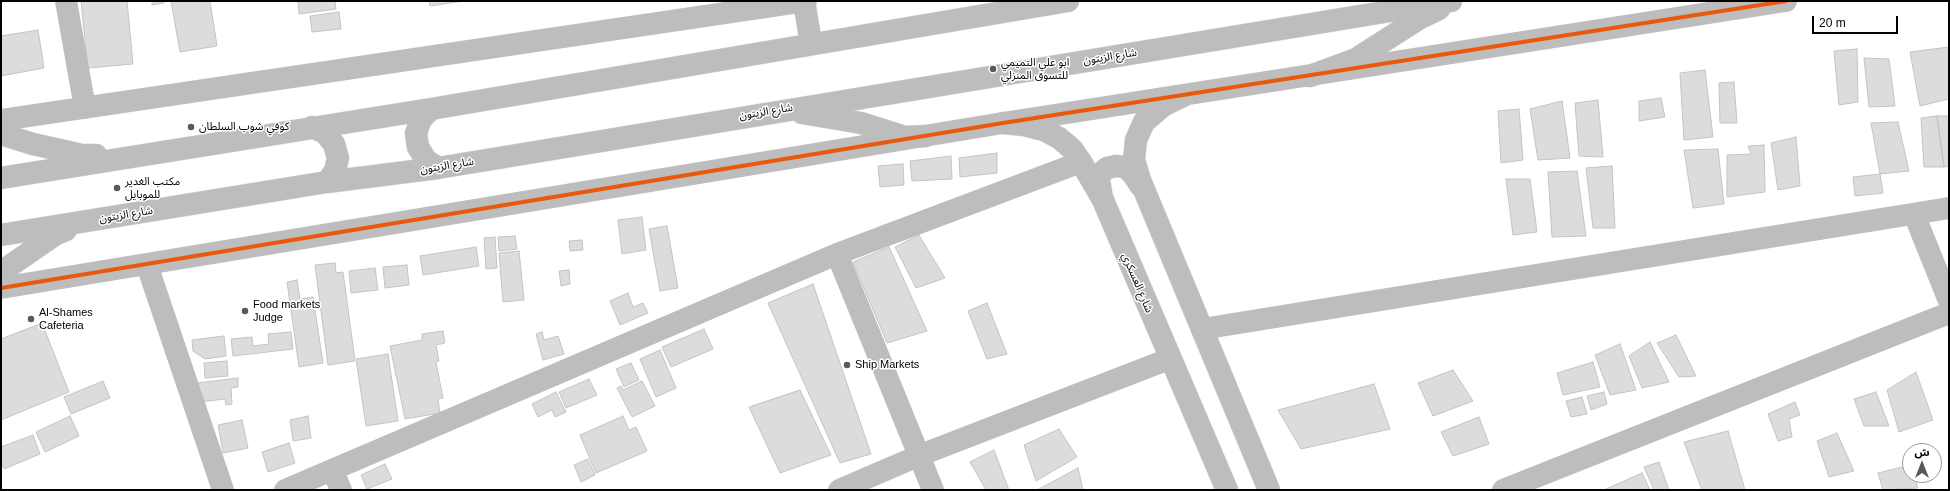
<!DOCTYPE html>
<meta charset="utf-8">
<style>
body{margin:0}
#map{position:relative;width:1950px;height:491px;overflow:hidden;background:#fff;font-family:Helvetica,"Noto Sans Arabic",sans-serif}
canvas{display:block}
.frame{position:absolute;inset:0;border:2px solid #000;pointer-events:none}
.north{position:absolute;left:1902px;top:443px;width:40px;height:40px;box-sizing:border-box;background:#fff;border:1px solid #999;border-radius:50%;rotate:0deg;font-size:11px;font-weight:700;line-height:16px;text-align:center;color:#000}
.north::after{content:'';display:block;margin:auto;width:14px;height:18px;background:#595959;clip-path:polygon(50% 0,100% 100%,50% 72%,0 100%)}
.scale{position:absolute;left:1812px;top:16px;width:86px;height:18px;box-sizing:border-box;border:2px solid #000;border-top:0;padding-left:5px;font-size:12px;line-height:14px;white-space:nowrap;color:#000;-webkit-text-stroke:3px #fff;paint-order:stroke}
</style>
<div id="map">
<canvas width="1950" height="491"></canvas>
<div class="frame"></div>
<div class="north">ش</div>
<div class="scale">20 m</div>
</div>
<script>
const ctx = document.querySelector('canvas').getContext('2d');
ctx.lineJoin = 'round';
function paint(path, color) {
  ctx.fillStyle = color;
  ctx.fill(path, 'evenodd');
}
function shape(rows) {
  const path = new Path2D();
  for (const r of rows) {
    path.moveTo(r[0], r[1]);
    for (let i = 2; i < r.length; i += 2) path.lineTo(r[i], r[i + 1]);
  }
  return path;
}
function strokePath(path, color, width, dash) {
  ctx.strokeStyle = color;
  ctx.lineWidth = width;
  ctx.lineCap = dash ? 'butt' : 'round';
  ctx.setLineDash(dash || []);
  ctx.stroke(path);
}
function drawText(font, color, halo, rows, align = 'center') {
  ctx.font = font + ' Helvetica,"Noto Sans Arabic",sans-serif';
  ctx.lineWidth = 3;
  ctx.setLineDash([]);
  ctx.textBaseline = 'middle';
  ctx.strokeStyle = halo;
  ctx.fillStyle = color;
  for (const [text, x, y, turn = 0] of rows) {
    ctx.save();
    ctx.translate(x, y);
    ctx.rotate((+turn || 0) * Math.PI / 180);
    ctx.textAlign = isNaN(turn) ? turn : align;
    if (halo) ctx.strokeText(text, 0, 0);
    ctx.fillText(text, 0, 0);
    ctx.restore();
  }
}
const building = shape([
 [81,1,127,1,133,64,88,68,81,1],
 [152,1,164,1,164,3,152,5,152,1],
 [171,1,210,1,217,46,180,52,171,1],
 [298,1,335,1,336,9,299,14,298,1],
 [429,1,464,1,430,6,429,1],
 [339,12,341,29,312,32,310,16,339,12],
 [38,30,44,68,1,76,1,36,38,30],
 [1949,47,1949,99,1920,106,1910,52,1949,47],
 [1857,49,1858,102,1839,105,1834,51,1857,49],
 [1864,58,1889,59,1895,106,1869,107,1864,58],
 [1705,70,1713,137,1684,140,1680,73,1705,70],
 [1734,82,1737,123,1720,123,1719,83,1734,82],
 [1661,98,1665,117,1639,121,1639,101,1661,98],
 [1598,100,1603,157,1579,156,1575,103,1598,100],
 [1562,101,1570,158,1538,160,1530,109,1562,101],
 [1519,109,1523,160,1501,163,1498,111,1519,109],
 [1937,116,1944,167,1924,167,1921,118,1937,116],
 [1937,116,1949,116,1949,166,1944,167,1937,116],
 [1898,122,1909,171,1880,174,1871,123,1898,122],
 [1796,137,1800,186,1778,190,1771,143,1796,137],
 [1764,145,1765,192,1727,197,1727,155,1751,154,1748,146,1764,145],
 [1718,149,1724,204,1693,208,1684,150,1718,149],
 [997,153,997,173,960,177,959,158,997,153],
 [951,156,952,179,912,181,910,161,951,156],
 [903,164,904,185,880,187,878,166,903,164],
 [1612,166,1615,228,1593,228,1586,168,1612,166],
 [1577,171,1586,236,1552,237,1548,172,1577,171],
 [1880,174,1883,193,1855,196,1853,177,1880,174],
 [1506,179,1530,179,1537,232,1513,235,1506,179],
 [642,217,646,250,622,254,618,220,642,217],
 [667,226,678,288,660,291,649,229,667,226],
 [919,235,945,278,916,288,895,247,919,235],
 [515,236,517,249,499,251,498,237,515,236],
 [495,237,497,268,486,269,484,238,495,237],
 [582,240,583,250,570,251,569,241,582,240],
 [476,247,479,266,423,275,420,256,476,247],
 [889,247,927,331,887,343,853,262,889,247],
 [519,251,524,300,503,302,499,253,519,251],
 [335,263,336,273,343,272,355,361,328,365,315,265,335,263],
 [407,265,409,285,385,288,383,267,407,265],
 [375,268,378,290,351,293,349,271,375,268],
 [569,270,570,284,561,286,559,271,569,270],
 [297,280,300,299,313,297,323,363,299,367,287,282,297,280],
 [813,284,871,454,840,463,768,303,813,284],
 [628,293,633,307,643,303,648,313,620,325,610,301,628,293],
 [987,303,1007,354,987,359,968,311,987,303],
 [42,323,69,392,1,420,1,339,42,323],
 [704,329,713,349,671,367,662,347,704,329],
 [443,331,445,343,436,345,439,361,436,362,443,398,438,399,440,413,405,419,390,346,422,340,422,334,443,331],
 [291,332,293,349,233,356,231,339,252,337,253,346,269,344,268,334,291,332],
 [542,332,544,340,558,336,564,354,543,360,536,334,542,332],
 [1676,335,1696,376,1679,377,1657,343,1676,335],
 [224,336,226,356,205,359,193,351,192,340,224,336],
 [1650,342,1669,382,1642,388,1629,356,1650,342],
 [1620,344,1636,390,1610,395,1595,355,1620,344],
 [660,350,676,388,656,397,640,359,660,350],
 [388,354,398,421,366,426,356,359,388,354],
 [227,361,228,376,205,378,204,363,227,361],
 [1593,362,1600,387,1563,395,1557,373,1593,362],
 [631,363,639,380,624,387,616,369,631,363],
 [1453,370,1473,401,1433,416,1418,383,1453,370],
 [1916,372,1933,420,1899,432,1887,390,1916,372],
 [238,378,238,387,231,388,232,404,226,405,225,399,199,402,197,383,238,378],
 [589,379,597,395,566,408,559,392,589,379],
 [103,381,110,398,71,414,64,397,103,381],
 [642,381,655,406,632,417,617,388,621,386,623,390,642,381],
 [1374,384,1390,429,1301,449,1278,410,1374,384],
 [800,390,831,455,780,473,749,407,800,390],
 [556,392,566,412,555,417,552,410,538,417,532,404,556,392],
 [1604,392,1607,404,1591,410,1587,396,1604,392],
 [1876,392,1889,426,1864,426,1854,399,1876,392],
 [1582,397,1587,414,1571,417,1566,401,1582,397],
 [1795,402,1800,415,1789,419,1792,437,1778,441,1768,414,1795,402],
 [70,416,79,436,45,452,36,432,70,416],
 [308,416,311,438,293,441,290,420,308,416],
 [623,416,629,430,636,427,647,451,596,473,580,435,623,416],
 [1479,417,1489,444,1453,456,1441,432,1479,417],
 [242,420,248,448,223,453,218,425,242,420],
 [1059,429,1077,457,1036,481,1024,445,1059,429],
 [1728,431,1745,490,1702,490,1684,442,1728,431],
 [1837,433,1854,471,1829,477,1817,441,1837,433],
 [33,435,40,454,4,469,1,463,1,447,33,435],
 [289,443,295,463,268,472,262,452,289,443],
 [994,450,1009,490,986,490,970,462,994,450],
 [588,459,595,475,581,482,574,465,588,459],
 [1659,462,1669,490,1654,490,1644,467,1659,462],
 [385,464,392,479,367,489,361,475,385,464],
 [1910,465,1910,475,1914,475,1918,488,1883,490,1878,473,1910,465],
 [1078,468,1083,490,1037,490,1078,468],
 [1642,473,1650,490,1607,490,1606,489,1642,473]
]);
paint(building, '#dcdcdc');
strokePath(building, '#c4c4c4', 1);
const major = shape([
 [804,1,811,43],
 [1310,76,1356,59,1420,18,1439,9],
 [1183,96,1164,105,1144,122,1136,140,1134,160,1140,180,1269,490],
 [431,109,421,119,416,133,418,147,426,160,438,168],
 [802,113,861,123,905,137,925,136],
 [1003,123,1024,125,1044,130,1059,138,1072,149,1081,162,1103,200,1227,490],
 [312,127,325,133,334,144,338,158,335,171,327,182],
 [1,134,33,144,82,155,96,155],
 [1,178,431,109,1068,1],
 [1102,198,1099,180,1101,173,1107,168,1116,166,1125,167,1133,174,1140,185],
 [1,235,327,182,438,168,1451,1],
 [1,272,56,234,66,230]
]);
strokePath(major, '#dbdbdb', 23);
strokePath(shape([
 [66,1,85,108],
 [1,120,806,1],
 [1914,214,1949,301],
 [147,265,223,490],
 [1,288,1003,123,1786,1],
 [1202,329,1949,208],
 [333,471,341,490],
 [285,490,837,254],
 [839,490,918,456,1169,359],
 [933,490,837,254,1081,162],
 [1503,490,1949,313]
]), '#bdbdbd', 22);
strokePath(major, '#bdbdbd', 22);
strokePath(shape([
 [1,288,1003,123,1786,1]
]), '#e8590c', 4);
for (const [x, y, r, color] of [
 [993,69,4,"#595959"],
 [191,127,4,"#595959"],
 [117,188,4,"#595959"],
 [245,311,4,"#595959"],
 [31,319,4,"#595959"],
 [847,365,4,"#595959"]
]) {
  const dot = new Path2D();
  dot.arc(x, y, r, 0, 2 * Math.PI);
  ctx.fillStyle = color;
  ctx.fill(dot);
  strokePath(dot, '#fff', 1.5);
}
drawText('11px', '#000', '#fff', [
 ["شارع الزيتون",1110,57,-9],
 ["شارع الزيتون",766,112,-9],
 ["شارع الزيتون",447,166,-9],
 ["شارع الزيتون",126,215,-9],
 ["شارع العسكري",1137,283,67]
]);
drawText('11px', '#000', '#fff', [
 ["ابو علي التميمي",1001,63],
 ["للتسوق المنزلي",1001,76],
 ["كوفي شوب السلطان",199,127],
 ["مكتب الغدير",125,182],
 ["للموبايل",125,195],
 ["Food markets",253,305],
 ["Judge",253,318],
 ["Al-Shames",39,313],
 ["Cafeteria",39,326],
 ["Ship Markets",855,365]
], 'left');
</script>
